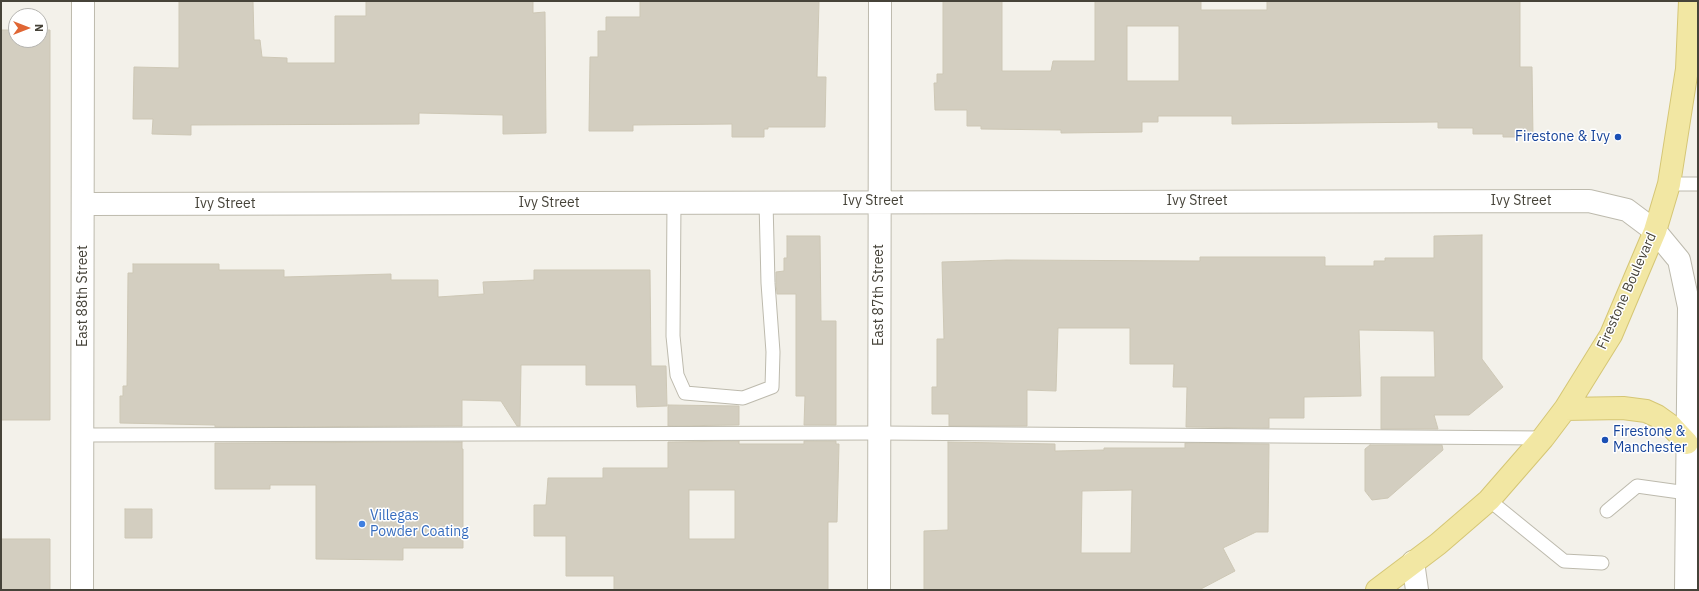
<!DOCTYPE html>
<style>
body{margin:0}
#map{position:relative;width:1699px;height:591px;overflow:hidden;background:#f3f1ea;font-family:"IBM Plex Sans",sans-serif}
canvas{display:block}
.frame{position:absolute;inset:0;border:2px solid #464339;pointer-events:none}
.north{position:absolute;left:8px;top:8px;width:40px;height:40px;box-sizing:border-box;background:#fff;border:1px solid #b5b4b0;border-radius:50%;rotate:90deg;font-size:11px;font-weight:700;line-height:16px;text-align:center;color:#464339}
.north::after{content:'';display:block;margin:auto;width:14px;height:18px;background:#e06634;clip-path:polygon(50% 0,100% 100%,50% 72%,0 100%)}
</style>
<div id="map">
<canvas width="1699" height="591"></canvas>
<div class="frame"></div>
<div class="north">N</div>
</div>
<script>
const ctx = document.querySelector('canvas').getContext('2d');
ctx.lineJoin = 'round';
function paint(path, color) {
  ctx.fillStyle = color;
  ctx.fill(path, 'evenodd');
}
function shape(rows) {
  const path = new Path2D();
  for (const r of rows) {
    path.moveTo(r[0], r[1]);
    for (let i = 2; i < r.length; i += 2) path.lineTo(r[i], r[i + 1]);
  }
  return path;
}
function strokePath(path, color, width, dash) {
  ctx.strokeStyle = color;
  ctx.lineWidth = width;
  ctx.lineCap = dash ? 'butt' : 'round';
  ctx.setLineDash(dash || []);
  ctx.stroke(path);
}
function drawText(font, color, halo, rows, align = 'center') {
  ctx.font = font + ' "IBM Plex Sans",sans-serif';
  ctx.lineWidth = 3;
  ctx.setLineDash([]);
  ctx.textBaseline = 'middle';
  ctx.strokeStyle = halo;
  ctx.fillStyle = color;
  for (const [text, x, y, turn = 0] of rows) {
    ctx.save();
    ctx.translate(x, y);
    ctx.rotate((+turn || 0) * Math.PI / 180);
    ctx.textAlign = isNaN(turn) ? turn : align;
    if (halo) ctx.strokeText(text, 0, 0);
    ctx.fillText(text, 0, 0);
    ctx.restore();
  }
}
const building = shape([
 [179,1,253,1,254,40,260,40,262,57,287,58,287,63,335,63,335,16,366,16,366,1,533,1,533,13,545,12,546,133,503,134,503,115,419,113,419,124,191,125,191,135,152,134,153,119,133,119,134,67,179,68,179,1],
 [640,1,819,1,817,77,826,77,825,127,768,127,768,129,764,129,764,137,732,137,732,124,633,125,633,131,589,131,590,57,598,57,598,31,606,31,606,17,640,17,640,1],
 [943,1,1002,1,1002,71,1051,71,1053,61,1095,61,1095,1,1201,1,1201,10,1267,10,1267,1,1520,1,1520,67,1532,67,1533,137,1503,137,1503,134,1473,134,1473,128,1438,128,1438,122,1232,124,1232,116,1158,116,1158,122,1142,122,1142,132,1061,133,1061,130,981,129,981,126,967,126,967,110,935,110,934,83,937,83,937,74,943,74,943,1],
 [1127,26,1179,26,1179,81,1127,81,1127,26],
 [1,30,16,30,16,40,40,40,40,30,50,30,50,420,1,420,1,30],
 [1482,235,1482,359,1503,387,1469,415,1434,415,1438,429,1381,429,1381,377,1435,377,1434,331,1359,330,1361,396,1304,397,1304,418,1269,418,1269,428,1186,427,1187,387,1173,387,1174,364,1130,364,1130,328,1058,328,1056,391,1027,390,1027,426,949,426,949,414,932,414,932,387,937,387,937,339,944,339,942,262,1006,260,1200,261,1200,257,1325,257,1325,266,1374,266,1374,261,1385,261,1385,258,1434,258,1434,236,1482,235],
 [787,236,820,236,821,321,836,321,836,425,804,425,805,396,796,396,796,294,777,294,776,283,776,272,784,271,784,258,787,258,787,236],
 [133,264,219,264,219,270,284,270,284,277,391,274,391,280,438,280,438,297,484,294,483,282,534,280,534,270,650,270,651,366,666,366,667,406,637,407,636,385,586,385,586,365,521,365,520,426,517,426,501,401,462,400,462,426,215,427,215,425,120,423,120,396,123,396,123,386,127,386,128,273,133,273,133,264],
 [668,405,739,406,739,425,668,426,668,405],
 [739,441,739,444,804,444,804,441,836,441,836,444,839,444,837,522,828,522,828,590,614,590,614,576,566,576,566,536,534,536,534,505,546,505,548,478,603,478,603,468,668,468,668,442,739,441],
 [689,490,735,490,735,539,689,539,689,490],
 [462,442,462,449,463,449,463,548,403,548,403,560,316,559,316,485,270,485,270,489,215,489,215,443,462,442],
 [948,442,1055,444,1055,451,1104,450,1104,448,1185,448,1185,443,1269,444,1268,532,1256,532,1223,548,1235,571,1199,590,924,590,924,531,948,530,948,442],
 [1132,490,1131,553,1081,553,1082,491,1132,490],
 [1370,445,1442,445,1443,450,1388,498,1372,500,1365,491,1365,449,1370,445],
 [125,509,152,509,152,538,125,538,125,509],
 [1,539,50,539,50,590,1,590,1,539]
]);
paint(building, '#d3cec0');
strokePath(building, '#cdc7b5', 1);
const service = shape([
 [1669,184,1698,184],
 [674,202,673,336,677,375,685,393,743,398,772,387,773,352,768,283,766,202],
 [83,435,879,433,1543,438],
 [1489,500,1564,561,1602,563],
 [1607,511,1637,486,1687,493]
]);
const minor = shape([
 [84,204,1589,201,1627,210,1655,231,1679,260,1689,307,1686,590],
 [1413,562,1417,590],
 [82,590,83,1],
 [879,590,880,1]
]);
const primary = shape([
 [1565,409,1623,408,1646,411,1657,416,1671,426,1687,443],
 [1377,590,1438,544,1489,500,1543,438,1565,409,1611,335,1655,231,1669,184,1687,69,1690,1]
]);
strokePath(service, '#bdbaad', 15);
strokePath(minor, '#bdbaad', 24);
strokePath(primary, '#d5c675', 24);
strokePath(service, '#fff', 13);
strokePath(minor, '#fff', 22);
strokePath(primary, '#f2e7a3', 22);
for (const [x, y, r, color] of [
 [1618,137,4,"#1a4fb4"],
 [1605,440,4,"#1a4fb4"],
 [362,524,4,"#3f7fe0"]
]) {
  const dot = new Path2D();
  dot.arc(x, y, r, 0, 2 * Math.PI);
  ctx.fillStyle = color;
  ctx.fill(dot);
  strokePath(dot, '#fff', 1.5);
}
drawText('14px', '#164399', '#fff', [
 ["Firestone & Ivy",1610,137],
 ["Firestone &",1613,432,"left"],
 ["Manchester",1613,448,"left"]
], 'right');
drawText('14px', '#464339', '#fff', [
 ["Ivy Street",873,201],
 ["Ivy Street",1197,201],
 ["Ivy Street",1521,201],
 ["Ivy Street",549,203],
 ["Ivy Street",225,204],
 ["Firestone Boulevard",1627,291,-66],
 ["East 87th Street",879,295,-90],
 ["East 88th Street",83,296,-90]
]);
drawText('14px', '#366cbe', '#fff', [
 ["Villegas",370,516],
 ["Powder Coating",370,532]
], 'left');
</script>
